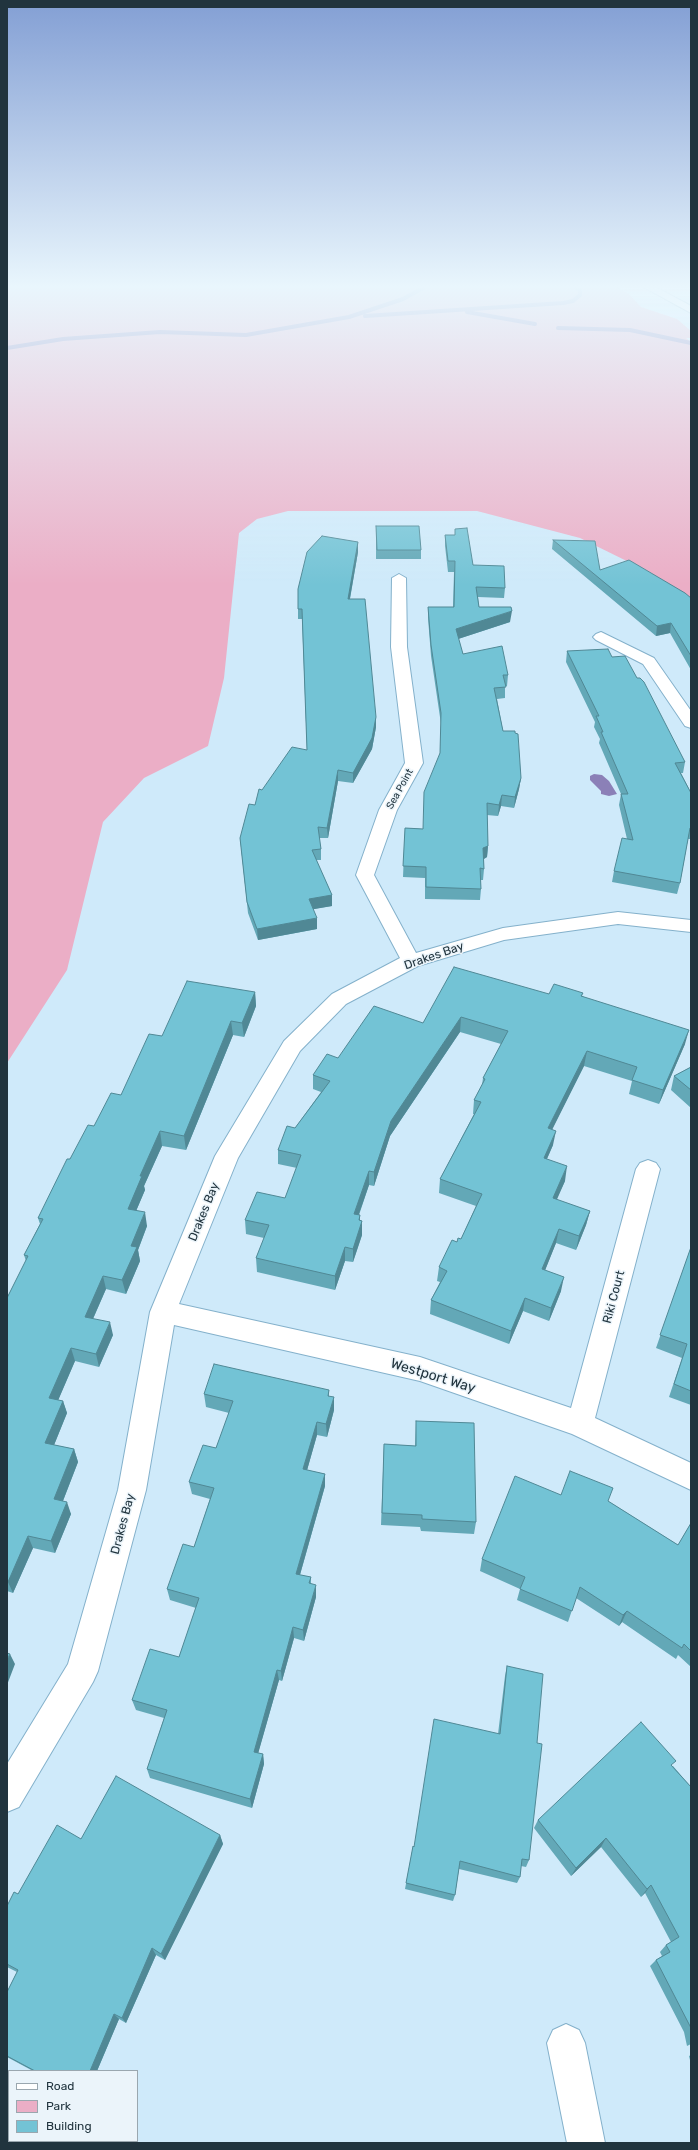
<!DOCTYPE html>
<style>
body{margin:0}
#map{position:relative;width:698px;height:2150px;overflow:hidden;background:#cfeafa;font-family:Rubik,sans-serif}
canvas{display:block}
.frame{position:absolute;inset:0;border:8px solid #21343e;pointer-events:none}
.legend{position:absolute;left:8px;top:2070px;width:130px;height:72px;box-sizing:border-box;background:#ebf4fa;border:1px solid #9aa7af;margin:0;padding:5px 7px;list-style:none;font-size:12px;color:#21343e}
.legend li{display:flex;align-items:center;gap:8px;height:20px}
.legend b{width:20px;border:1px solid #9aa7af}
</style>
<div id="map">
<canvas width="698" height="2150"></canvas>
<div class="frame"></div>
<ul class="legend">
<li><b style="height:5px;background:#fff"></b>Road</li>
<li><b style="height:11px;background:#ebaec6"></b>Park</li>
<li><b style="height:11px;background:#73c3d5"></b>Building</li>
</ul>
</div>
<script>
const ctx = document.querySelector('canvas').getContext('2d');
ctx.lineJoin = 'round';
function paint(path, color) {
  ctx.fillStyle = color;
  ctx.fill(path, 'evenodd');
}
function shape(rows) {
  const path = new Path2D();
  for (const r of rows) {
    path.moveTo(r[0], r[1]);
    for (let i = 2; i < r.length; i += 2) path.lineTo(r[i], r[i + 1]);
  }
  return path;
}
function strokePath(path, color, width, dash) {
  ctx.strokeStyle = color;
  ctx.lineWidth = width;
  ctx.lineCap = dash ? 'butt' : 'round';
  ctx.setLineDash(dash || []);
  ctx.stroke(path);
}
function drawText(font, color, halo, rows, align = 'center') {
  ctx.font = font + ' Rubik,sans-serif';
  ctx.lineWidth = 3;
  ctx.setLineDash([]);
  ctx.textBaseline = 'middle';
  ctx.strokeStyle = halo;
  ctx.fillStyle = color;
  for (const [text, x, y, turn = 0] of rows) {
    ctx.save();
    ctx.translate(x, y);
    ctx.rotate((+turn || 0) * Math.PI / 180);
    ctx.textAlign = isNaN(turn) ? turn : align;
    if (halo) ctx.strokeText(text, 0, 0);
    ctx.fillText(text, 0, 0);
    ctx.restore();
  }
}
paint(shape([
 [7,284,611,284,629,294,641,307,677,319,691,331,691,338,686,338,691,342,691,600,647,571,580,538,477,511,288,511,257,519,239,533,224,678,208,746,144,778,103,822,67,970,7,1063]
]), '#ebaec6');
paint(shape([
 [594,774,602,775,609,781,617,794,609,796,601,794,601,791,590,780,590,776]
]), '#8b80b7');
strokePath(shape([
 [467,312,535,324],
 [365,316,563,303,573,301,580,295,580,290,570,284],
 [558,328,630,330,691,343],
 [7,348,63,339,160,332,246,335,349,317,403,299,430,284]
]), '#8b80b7', 4);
const minor = shape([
 [399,574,406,578,407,647,423,763,397,810,374,875,416,953,503,928,618,912,691,920,691,932,618,924,504,940,418,966,346,1004,300,1051,238,1158,179,1304,420,1357,571,1408,636,1169,640,1163,648,1160,656,1163,660,1169,595,1418,691,1463,691,1490,572,1434,420,1381,174,1325,146,1490,98,1671,93,1682,19,1807,7,1812,7,1764,68,1664,118,1490,150,1312,215,1156,284,1041,332,994,400,958,356,875,379,810,405,763,391,647,392,578,399,574],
 [601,632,654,658,691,711,691,728,685,726,643,664,596,640,593,637,596,634,601,632],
 [566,2024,579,2030,585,2043,605,2143,567,2143,547,2043,553,2030,566,2024]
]);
const major = shape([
 [638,284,650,284,691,306,691,313,638,284]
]);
strokePath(minor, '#84b1cb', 2);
strokePath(major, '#84b1cb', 2);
paint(minor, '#fff');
paint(major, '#fff');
paint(shape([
 [376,526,421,550,421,559,376,559],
 [445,535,473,565,505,588,504,598,478,597,479,607,510,622,458,639,463,654,508,675,507,686,505,686,505,698,497,699,503,731,521,778,519,789,514,808,501,806,498,816,487,815,488,846,487,857,484,859,484,869,483,880,480,880,481,889,480,900,425,899,425,878,403,877,405,828,423,829,440,753,441,724,431,656,428,618,428,607,453,607,454,572,448,572,445,546],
 [553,540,600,570,691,598,691,670,670,633,656,636,552,549],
 [358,542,358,552,350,599,376,727,372,749,353,783,338,781,328,838,319,838,321,849,321,860,316,860,332,895,332,906,313,909,317,929,258,940,248,913,240,838,262,790,307,750,302,619,298,619,298,609],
 [567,651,612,657,637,678,685,762,683,773,681,773,691,793,691,839,688,839,680,883,677,894,612,882,614,871,627,839,619,805,621,794,599,743,600,739,594,727,595,722,566,662],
 [255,992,256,1006,244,1037,233,1035,186,1150,162,1146,144,1186,145,1190,136,1211,147,1226,138,1250,140,1261,126,1294,106,1289,93,1319,113,1335,99,1367,75,1361,58,1400,63,1401,67,1413,54,1445,74,1449,78,1462,63,1501,71,1514,55,1553,33,1548,13,1593,7,1591,7,1298,26,1261,24,1255,40,1224,38,1218,70,1159,94,1126,121,1095,162,1036],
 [583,993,582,996,685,1044,659,1104,629,1094,632,1081,584,1066,552,1129,553,1145,547,1159,565,1181,556,1200,590,1211,586,1225,576,1250,556,1243,545,1270,561,1291,549,1321,523,1311,509,1344,430,1314,431,1300,440,1282,437,1281,439,1267,457,1242,461,1239,476,1206,439,1193,440,1179,474,1114,473,1114,474,1100,482,1085,483,1078,501,1044,460,1032,390,1136,374,1186,369,1185,359,1215,360,1215,360,1220,362,1221,362,1235,353,1262,345,1261,335,1290,257,1272,256,1258,264,1238,246,1234,245,1220,285,1198,297,1168,278,1164,278,1150,295,1128,321,1092,313,1089,313,1075,338,1058,423,1023,549,994],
 [691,1067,691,1108,671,1090,674,1076],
 [691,1247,691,1405,669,1397,682,1358,656,1348],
 [329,1390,329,1396,334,1410,327,1437,317,1435,307,1470,325,1474,325,1486,300,1575,311,1577,311,1584,316,1597,304,1641,294,1638,282,1681,279,1680,258,1753,263,1754,264,1764,252,1808,150,1778,147,1769,164,1718,136,1710,132,1700,179,1657,196,1608,170,1600,167,1589,194,1547,210,1499,192,1494,189,1482,216,1448,229,1413,206,1407,204,1394],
 [416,1421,476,1522,474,1534,421,1531,420,1527,381,1525,384,1444,415,1446],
 [561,1495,608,1501,678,1545,691,1523,691,1667,678,1655,676,1659,622,1622,619,1626,576,1598,568,1622,517,1600,520,1589,480,1571,482,1559],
 [507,1666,537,1743,529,1860,526,1867,521,1866,520,1877,517,1883,459,1869,455,1895,453,1901,405,1889,413,1846,414,1847,498,1734,505,1676],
 [673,1766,691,1787,691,2044,687,2046,684,2032,650,1966,656,1960,662,1956,660,1952,666,1945,671,1942,645,1893,641,1897,601,1847,571,1876,534,1828,538,1820],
 [220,1835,223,1844,165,1960,156,1955,126,2023,119,2019,97,2071,33,2071,7,2057,7,1992,17,1972,7,1967,7,1906,18,1894,81,1839],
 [691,2055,691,2064,689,2056]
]), '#63a8b7');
paint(shape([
 [358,542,358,552,348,609,348,599],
 [512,611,510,622,455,640,456,629],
 [671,623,670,633,656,636,657,626],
 [376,717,376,727,372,749,353,783,353,773],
 [338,770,338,781,328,838,327,828],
 [521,778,519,789,514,808,515,797],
 [502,795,501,806,498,816,499,805],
 [488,846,487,857,482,860,483,848],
 [332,895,332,906,309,910,309,899],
 [317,918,317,929,258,940,257,929],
 [255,992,256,1006,244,1037,242,1023],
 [461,1017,460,1032,390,1136,374,1186,374,1172,391,1121],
 [231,1021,233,1035,186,1150,184,1136],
 [689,1030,685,1044,659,1104,663,1090],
 [587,1051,584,1066,546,1142,548,1128],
 [160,1131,162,1146,144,1186,145,1190,131,1223,128,1209,140,1176],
 [556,1131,553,1145,541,1172,544,1158],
 [567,1166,565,1181,551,1213,553,1198],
 [369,1171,369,1185,354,1228,354,1214],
 [590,1211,586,1225,576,1250,579,1236],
 [145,1212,147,1226,138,1250,140,1261,126,1294,122,1280,131,1246],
 [360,1215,360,1228,362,1221,362,1235,353,1262,353,1249,359,1220],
 [559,1229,556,1243,540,1283,542,1269],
 [345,1247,345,1261,335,1290,335,1276],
 [103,1276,106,1289,88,1330,85,1317],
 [564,1277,561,1291,549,1321,551,1308],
 [525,1298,523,1311,509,1344,511,1331],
 [110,1322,113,1335,99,1367,96,1354],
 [71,1348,75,1361,54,1410,49,1398],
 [334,1397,334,1410,327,1437,326,1424],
 [63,1401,67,1413,50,1455,45,1443],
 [317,1422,317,1435,304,1481,303,1469],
 [74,1449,78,1462,59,1511,54,1499],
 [325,1474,325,1486,297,1585,296,1574],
 [67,1502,71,1514,55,1553,51,1541],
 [28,1536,33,1548,13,1593,8,1582],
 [316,1585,316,1597,304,1641,303,1630],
 [627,1611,622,1622,619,1626,623,1615],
 [293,1627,294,1638,282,1681,281,1671],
 [10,1654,15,1664,7,1685,7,1660],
 [277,1670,279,1680,256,1761,254,1752],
 [263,1754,264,1764,252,1808,250,1799],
 [220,1835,223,1844,165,1960,161,1954],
 [606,1838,601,1847,571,1876,576,1868],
 [651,1885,645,1893,641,1897,647,1889],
 [152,1948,156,1955,126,2023,122,2018],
 [114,2014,119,2019,97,2071,90,2071],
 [37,2141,44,2141,44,2143,36,2143]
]), '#508895');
const building = shape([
 [376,526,419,526,421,550,377,550,376,526],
 [467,528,473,565,504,566,505,588,476,587,479,607,511,607,512,611,456,629,463,654,502,646,508,675,503,675,506,687,494,688,503,731,515,731,515,733,518,734,521,778,515,797,502,795,499,805,487,803,488,846,483,848,484,869,480,868,481,889,426,887,426,867,403,866,405,828,423,829,424,792,440,753,441,713,431,645,428,607,454,607,455,561,448,561,445,535,455,535,455,529,467,528],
 [322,536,358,542,348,599,365,599,376,717,372,738,353,773,338,770,327,828,318,827,321,849,312,850,332,895,309,899,317,918,257,929,247,902,240,838,249,804,255,805,259,789,262,790,292,747,307,750,302,609,298,609,298,589,307,552,322,536],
 [553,540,595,541,600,570,629,560,685,593,691,598,691,656,671,623,657,626,553,540],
 [608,649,612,657,625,656,637,678,640,678,644,682,685,762,675,763,691,793,691,828,690,828,680,883,614,871,622,838,633,840,621,794,628,794,601,732,603,732,596,716,599,716,567,651,608,649],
 [454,967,549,994,554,984,583,993,581,996,689,1030,663,1090,632,1080,637,1067,587,1051,548,1128,556,1131,544,1158,567,1166,553,1198,590,1211,579,1236,559,1229,542,1269,564,1277,551,1308,525,1298,511,1331,431,1300,447,1271,439,1267,452,1240,457,1242,458,1238,461,1239,482,1194,440,1179,481,1102,474,1100,485,1079,483,1078,508,1031,461,1017,391,1121,374,1172,369,1171,354,1214,360,1215,359,1220,362,1221,353,1249,345,1247,335,1276,256,1258,269,1225,245,1220,257,1192,285,1198,301,1155,278,1150,287,1126,295,1128,330,1081,313,1075,327,1054,338,1058,374,1006,423,1023,454,967],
 [187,981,255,992,242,1023,231,1021,184,1136,160,1131,140,1176,142,1176,128,1209,145,1212,131,1246,137,1247,122,1280,103,1276,85,1317,110,1322,96,1354,71,1348,49,1398,63,1401,45,1443,74,1449,54,1499,67,1502,51,1541,28,1536,8,1582,7,1581,7,1298,28,1256,24,1255,43,1219,38,1218,67,1159,70,1159,88,1125,94,1126,111,1093,121,1095,149,1034,162,1036,187,981],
 [691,1067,691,1090,674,1076,691,1067],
 [691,1247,691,1391,674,1384,687,1344,660,1335,691,1247],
 [214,1364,329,1390,328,1396,334,1397,326,1424,317,1422,303,1469,325,1474,296,1574,311,1577,309,1583,316,1585,303,1630,293,1627,281,1671,277,1670,254,1752,263,1754,250,1799,147,1769,167,1710,132,1700,150,1649,179,1657,199,1598,167,1589,183,1544,194,1547,214,1488,189,1482,203,1445,216,1448,233,1401,204,1394,214,1364],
 [416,1421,474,1423,476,1522,422,1519,422,1515,382,1513,384,1444,416,1446,416,1421],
 [570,1471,613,1488,608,1501,678,1545,691,1523,691,1651,684,1644,682,1648,627,1611,623,1615,580,1587,572,1611,520,1589,525,1577,482,1559,515,1476,561,1495,570,1471],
 [7,1653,10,1654,7,1660,7,1653],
 [507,1666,543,1674,537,1743,542,1744,529,1860,522,1859,520,1877,460,1861,455,1895,406,1883,413,1846,414,1847,434,1719,500,1734,507,1666],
 [641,1722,676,1761,671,1765,691,1787,691,2028,656,1960,670,1952,666,1945,679,1937,651,1885,647,1889,606,1838,576,1868,538,1820,641,1722],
 [116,1776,220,1835,161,1954,152,1948,122,2018,114,2014,90,2071,35,2071,7,2056,7,1992,18,1970,7,1964,7,1906,14,1892,18,1894,57,1825,81,1839,116,1776],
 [7,2085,9,2085,9,2141,37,2141,36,2143,7,2143,7,2085]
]);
paint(building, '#73c3d5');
strokePath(building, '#508895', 1);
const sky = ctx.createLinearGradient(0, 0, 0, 585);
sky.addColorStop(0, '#839fd4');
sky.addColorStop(0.49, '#e9f6fd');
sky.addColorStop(1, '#e9f6fd00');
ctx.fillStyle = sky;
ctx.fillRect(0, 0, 698, 585);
drawText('10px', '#21343e', '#ebf4fa', [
 ["Sea Point",400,789,-61]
]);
drawText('12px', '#21343e', '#ebf4fa', [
 ["Drakes Bay",434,956,-19],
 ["Drakes Bay",204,1212,-68],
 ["Riki Court",614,1297,-75],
 ["Drakes Bay",123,1524,-75]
]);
drawText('14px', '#21343e', '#ebf4fa', [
 ["Westport Way",433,1376,17]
]);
</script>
